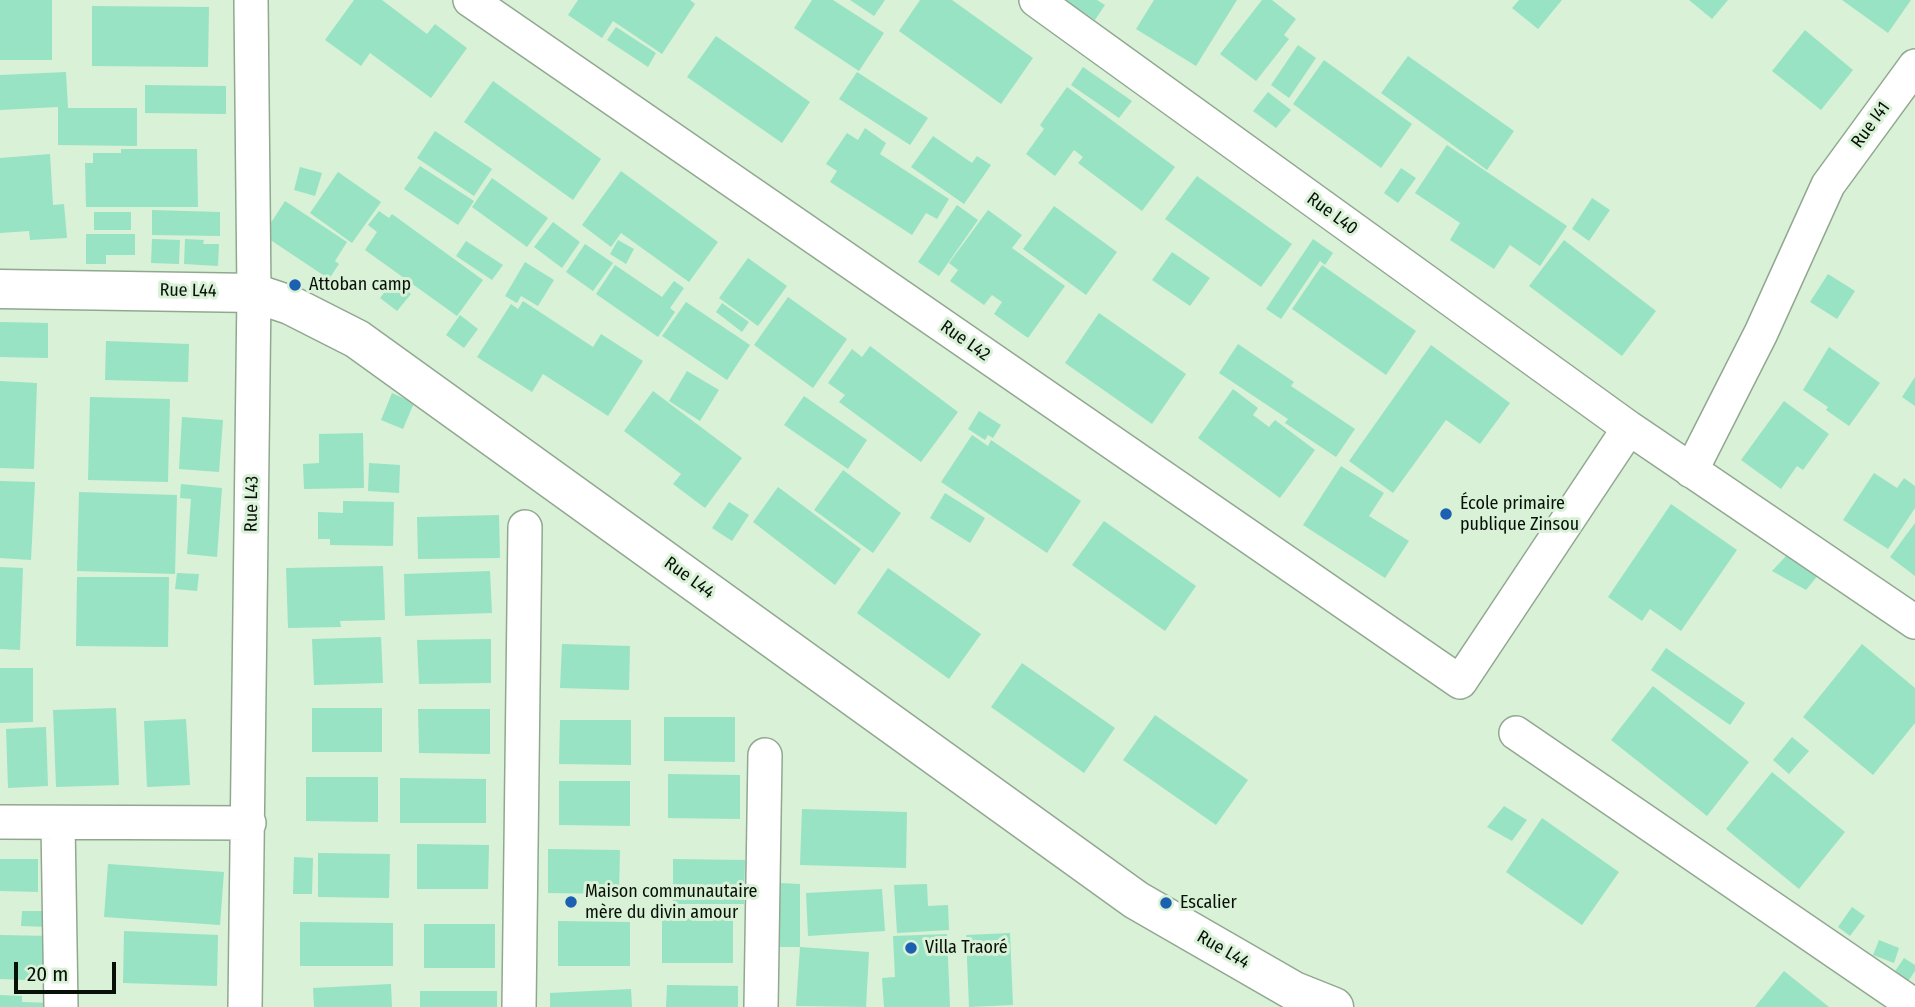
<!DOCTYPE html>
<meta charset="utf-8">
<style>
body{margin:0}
#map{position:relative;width:1915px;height:1007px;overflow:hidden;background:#d9f1d7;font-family:"Fira Sans Condensed",sans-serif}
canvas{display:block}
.scale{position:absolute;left:14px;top:962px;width:102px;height:32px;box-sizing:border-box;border:4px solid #081108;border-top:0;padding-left:9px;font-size:21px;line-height:24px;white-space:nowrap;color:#081108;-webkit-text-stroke:5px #d9f1d7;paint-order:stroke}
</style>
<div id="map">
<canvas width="1915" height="1007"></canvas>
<div class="scale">20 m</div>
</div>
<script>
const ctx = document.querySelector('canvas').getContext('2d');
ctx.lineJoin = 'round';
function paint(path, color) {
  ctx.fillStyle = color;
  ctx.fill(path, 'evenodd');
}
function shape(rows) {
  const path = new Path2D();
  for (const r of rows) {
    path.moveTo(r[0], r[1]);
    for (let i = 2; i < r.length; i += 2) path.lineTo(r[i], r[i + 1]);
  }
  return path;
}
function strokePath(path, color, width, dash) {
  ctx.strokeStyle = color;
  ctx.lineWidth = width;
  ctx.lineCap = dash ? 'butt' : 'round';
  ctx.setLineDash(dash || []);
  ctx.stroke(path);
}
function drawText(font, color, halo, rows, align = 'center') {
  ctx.font = font + ' "Fira Sans Condensed",sans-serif';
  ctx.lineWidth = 6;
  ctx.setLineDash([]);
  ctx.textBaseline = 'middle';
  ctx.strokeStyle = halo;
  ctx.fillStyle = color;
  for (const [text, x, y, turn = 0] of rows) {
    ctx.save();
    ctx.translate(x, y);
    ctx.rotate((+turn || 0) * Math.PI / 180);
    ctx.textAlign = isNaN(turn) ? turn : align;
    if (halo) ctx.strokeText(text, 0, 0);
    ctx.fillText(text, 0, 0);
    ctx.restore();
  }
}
paint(shape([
 [0,0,52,0,52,60,0,60],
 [354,0,382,0,427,34,435,24,467,48,431,98,370,53,361,66,325,40],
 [578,0,690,0,695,4,662,54,613,21,602,38,568,15],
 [812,0,833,0,884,33,859,71,794,28],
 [850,0,885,0,874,16],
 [920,0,952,0,1033,58,1001,104,899,31],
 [1065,0,1097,0,1105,5,1095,20],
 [1154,0,1237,0,1196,66,1136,29],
 [1262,0,1272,0,1296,19,1284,35,1289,39,1256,81,1220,54],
 [1519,0,1562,0,1538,29,1512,8],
 [1689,0,1728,0,1712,19],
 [1842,0,1911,0,1888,33],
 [92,6,209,7,208,67,92,66],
 [616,27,656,53,648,67,607,40],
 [1805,30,1853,70,1821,110,1772,71],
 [716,36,810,102,782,143,687,77],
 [1298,45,1316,58,1289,98,1271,85],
 [1408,56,1514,131,1487,170,1381,93],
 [1324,60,1412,124,1381,168,1293,104],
 [1083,67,1132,101,1119,118,1071,85],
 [66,72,68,108,137,108,137,146,58,145,58,107,0,110,0,75],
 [857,72,928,118,910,145,839,99],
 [493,81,601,159,573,200,464,122],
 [145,85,226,86,226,114,145,113],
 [1067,87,1175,167,1142,211,1078,163,1083,157,1074,150,1055,176,1026,154,1044,129,1040,125],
 [1268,92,1291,110,1276,128,1253,111],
 [865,128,886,143,880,154,949,199,937,219,926,213,912,235,830,182,837,171,826,164,847,133,858,140],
 [435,131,492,169,474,196,417,158],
 [933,136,972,163,977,156,991,165,964,204,911,167],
 [1447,145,1567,226,1540,266,1510,245,1494,269,1450,240,1460,223,1415,193],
 [121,149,197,149,198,207,86,207,85,163,93,163,93,153,121,153],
 [50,154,53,205,64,204,67,238,30,240,29,231,0,233,0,158],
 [420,166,474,201,458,225,404,189],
 [300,167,322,173,315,196,294,190],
 [1401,168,1416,178,1398,203,1384,193],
 [621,171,718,242,689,282,621,233,611,247,582,225],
 [338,172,381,202,352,243,310,213],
 [1197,176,1292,244,1261,287,1165,219],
 [492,178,548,218,527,247,472,207],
 [1592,198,1610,210,1589,241,1572,229],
 [285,201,347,242,335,261,339,264,329,279,263,235],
 [957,205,978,220,939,276,918,262],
 [1054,206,1117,252,1086,295,1023,249],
 [152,210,220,212,220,236,152,235],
 [988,210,1022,235,1012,248,1065,286,1028,338,994,314,1002,302,992,295,984,305,950,281,958,270,949,263],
 [379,211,389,218,392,214,483,280,457,316,365,250,377,232,368,225],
 [94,212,131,212,131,230,94,230],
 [553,222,580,242,562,268,534,247],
 [86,234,135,234,135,255,106,255,106,264,86,264],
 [152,239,180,240,179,264,151,263],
 [185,239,204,240,203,244,219,244,218,266,184,264],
 [1313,239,1333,253,1325,265,1320,261,1281,319,1266,309],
 [618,240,634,249,626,264,610,254],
 [1564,240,1656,311,1622,356,1529,286],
 [466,241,503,265,492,280,456,256],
 [585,244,613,263,593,291,566,272],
 [1172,252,1210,278,1190,306,1152,280],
 [748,258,787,286,758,326,719,298],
 [525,262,554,280,538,306,521,296,517,303,505,296],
 [615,265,662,297,674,281,684,288,670,308,675,312,658,337,596,294],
 [1322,265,1416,331,1386,375,1292,309],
 [1828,274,1855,291,1837,319,1810,302],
 [394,280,411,294,397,311,380,298],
 [788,297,847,339,813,388,754,345],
 [523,301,593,347,601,334,643,361,608,416,543,374,532,392,477,357,511,304,518,309],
 [686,302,750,345,727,380,662,336],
 [722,303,749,322,742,332,716,312],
 [1099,313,1186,374,1152,424,1065,363],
 [460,315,478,329,464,348,446,335],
 [0,322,48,323,48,358,0,357],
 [106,341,189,344,188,382,105,380],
 [1238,344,1294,382,1291,386,1355,429,1336,457,1285,423,1288,419,1219,373],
 [1431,345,1510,403,1480,444,1446,420,1393,493,1349,461],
 [870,346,958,412,921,462,839,402,845,395,828,383,852,349,862,357],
 [1829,347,1880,383,1849,426,1826,410,1828,407,1803,390],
 [687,371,719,390,700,421,669,401],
 [1915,377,1915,406,1902,397],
 [0,381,37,383,34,469,0,468],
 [1233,389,1258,408,1253,415,1269,427,1275,420,1315,450,1280,498,1198,438],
 [653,391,742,458,705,508,673,484,681,474,624,431],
 [392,393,414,403,403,429,381,420],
 [804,396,867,440,848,469,784,425],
 [90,397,170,399,168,482,88,480],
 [1784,401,1829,434,1803,470,1797,466,1781,489,1741,460],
 [979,411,1001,425,993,438,988,435,985,440,968,429],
 [182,417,223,420,219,472,179,469],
 [363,433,364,488,304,489,303,464,319,463,319,434],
 [972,435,988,446,991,440,1081,501,1047,553,941,482],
 [369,463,400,465,399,493,368,491],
 [1341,466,1384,493,1369,516,1409,541,1385,578,1303,525],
 [843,470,901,513,873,553,814,510],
 [1874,473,1897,488,1904,478,1915,486,1915,508,1888,549,1843,520],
 [0,481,35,482,31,560,0,558],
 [181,484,222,488,217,557,187,554,191,499,180,498],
 [778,487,861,549,835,585,753,522],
 [79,492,177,495,175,574,77,571],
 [945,493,985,518,970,543,930,518],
 [343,501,394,502,393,546,330,545,330,539,318,539,318,512,343,513],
 [729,502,749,515,732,541,712,528],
 [1671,504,1737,550,1681,631,1650,609,1642,621,1608,597],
 [499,515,500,558,418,559,417,517],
 [1104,521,1196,586,1165,631,1072,565],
 [1915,523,1915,576,1890,557],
 [1786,556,1819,574,1806,590,1772,571],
 [383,566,385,620,340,621,341,627,288,628,286,568],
 [0,567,23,568,20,650,0,649],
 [888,568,981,634,949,679,857,613],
 [490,571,492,613,405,616,404,574],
 [177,573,199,574,197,591,175,589],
 [77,577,169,577,168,647,76,646],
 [381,637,383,683,314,685,312,639],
 [491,639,491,683,419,684,417,640],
 [562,644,630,646,629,690,560,688],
 [1862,644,1915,688,1915,723,1873,775,1803,717],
 [1666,648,1745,703,1730,725,1651,670],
 [1022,663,1115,728,1084,773,991,707],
 [0,668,33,668,33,722,0,723],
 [1653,686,1749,762,1707,816,1611,740],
 [116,708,119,785,56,787,53,710],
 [312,708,382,708,382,752,312,752],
 [418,709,490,709,490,754,419,753],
 [1155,715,1248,780,1216,825,1123,760],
 [664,717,735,717,735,762,664,761],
 [186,719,190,785,147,787,144,721],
 [560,720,631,720,631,765,559,764],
 [46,727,48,786,8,788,6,729],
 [1792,737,1809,751,1789,774,1773,760],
 [1772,772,1845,832,1799,889,1726,829],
 [668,774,740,775,740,819,668,818],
 [306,777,378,777,378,822,306,821],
 [400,778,486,779,486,823,400,823],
 [559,781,630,781,630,826,559,825],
 [1504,806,1527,820,1512,841,1487,827],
 [802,809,907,812,906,868,800,865],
 [1542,818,1619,872,1582,925,1506,872],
 [417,844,489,845,488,889,417,889],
 [548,849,620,850,619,894,548,893],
 [318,853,390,854,389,898,318,897],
 [294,857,313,858,312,894,293,894],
 [0,859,38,859,38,892,0,891],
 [673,859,745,860,744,904,673,904],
 [108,864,224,872,220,925,104,917],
 [780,883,800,884,800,947,869,952,866,1007,796,1006,800,947,780,947],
 [927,884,928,906,948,905,949,930,897,933,894,885],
 [882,889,885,931,808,936,806,893],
 [1852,907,1865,916,1850,936,1838,927],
 [22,911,50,911,49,927,21,926],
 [662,918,733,919,733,963,662,963],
 [558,921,630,922,630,966,558,966],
 [300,922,393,923,393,966,300,966],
 [424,924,495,924,495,968,424,968],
 [124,931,218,935,217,986,123,983],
 [1010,933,1013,1005,969,1007,966,935],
 [947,934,950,1007,884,1007,882,978,895,977,893,936],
 [0,935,52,936,51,981,0,979],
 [1879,940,1899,948,1894,963,1873,955],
 [1904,958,1915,965,1915,971,1905,986,1891,977],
 [1784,971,1829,1007,1755,1007],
 [391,984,392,1007,314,1007,313,988],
 [667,985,738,986,738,1007,666,1007],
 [631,989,632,1007,550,1007,550,993],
 [420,991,497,991,497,1007,420,1007],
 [0,995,22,996,22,1002,54,1003,54,1007,0,1007]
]), '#98e3c3');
const minor = shape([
 [470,0,1460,682,1629,428],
 [1036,0,1629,428,1915,622],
 [1691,471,1761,333,1828,185,1915,66],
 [1516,733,1915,1006],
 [0,822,249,823],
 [58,823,61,1007],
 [245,1007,254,293,251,0],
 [519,1007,525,527],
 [761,1007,765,755]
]);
const tertiary = shape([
 [0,289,254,293,290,305,357,339,1136,900,1294,991,1334,1007]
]);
strokePath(minor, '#91a890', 36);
strokePath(tertiary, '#91a890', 41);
strokePath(minor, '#fff', 33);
strokePath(tertiary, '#fff', 38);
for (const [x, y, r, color] of [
 [295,285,7,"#1c61b1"],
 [1446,514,7,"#1c61b1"],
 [571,902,7,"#1c61b1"],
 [1166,903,7,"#1c61b1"],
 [911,948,7,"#1c61b1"]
]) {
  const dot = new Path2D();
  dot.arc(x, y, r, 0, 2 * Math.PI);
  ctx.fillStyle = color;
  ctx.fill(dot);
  strokePath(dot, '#d9f1d7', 2.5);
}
drawText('18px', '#081108', '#d9f1d7', [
 ["Rue I41",1871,125,-54],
 ["Rue L40",1332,214,36],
 ["Rue L44",188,291,1],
 ["Rue L42",965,341,35],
 ["Rue L43",252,504,-89],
 ["Rue L44",689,578,36],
 ["Rue L44",1223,950,30]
]);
drawText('18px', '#081108', '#d9f1d7', [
 ["Attoban camp",309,285],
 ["École primaire",1460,504],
 ["publique Zinsou",1460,525],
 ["Maison communautaire",585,892],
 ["mère du divin amour",585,913],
 ["Escalier",1180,903],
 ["Villa Traoré",925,948]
], 'left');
</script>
